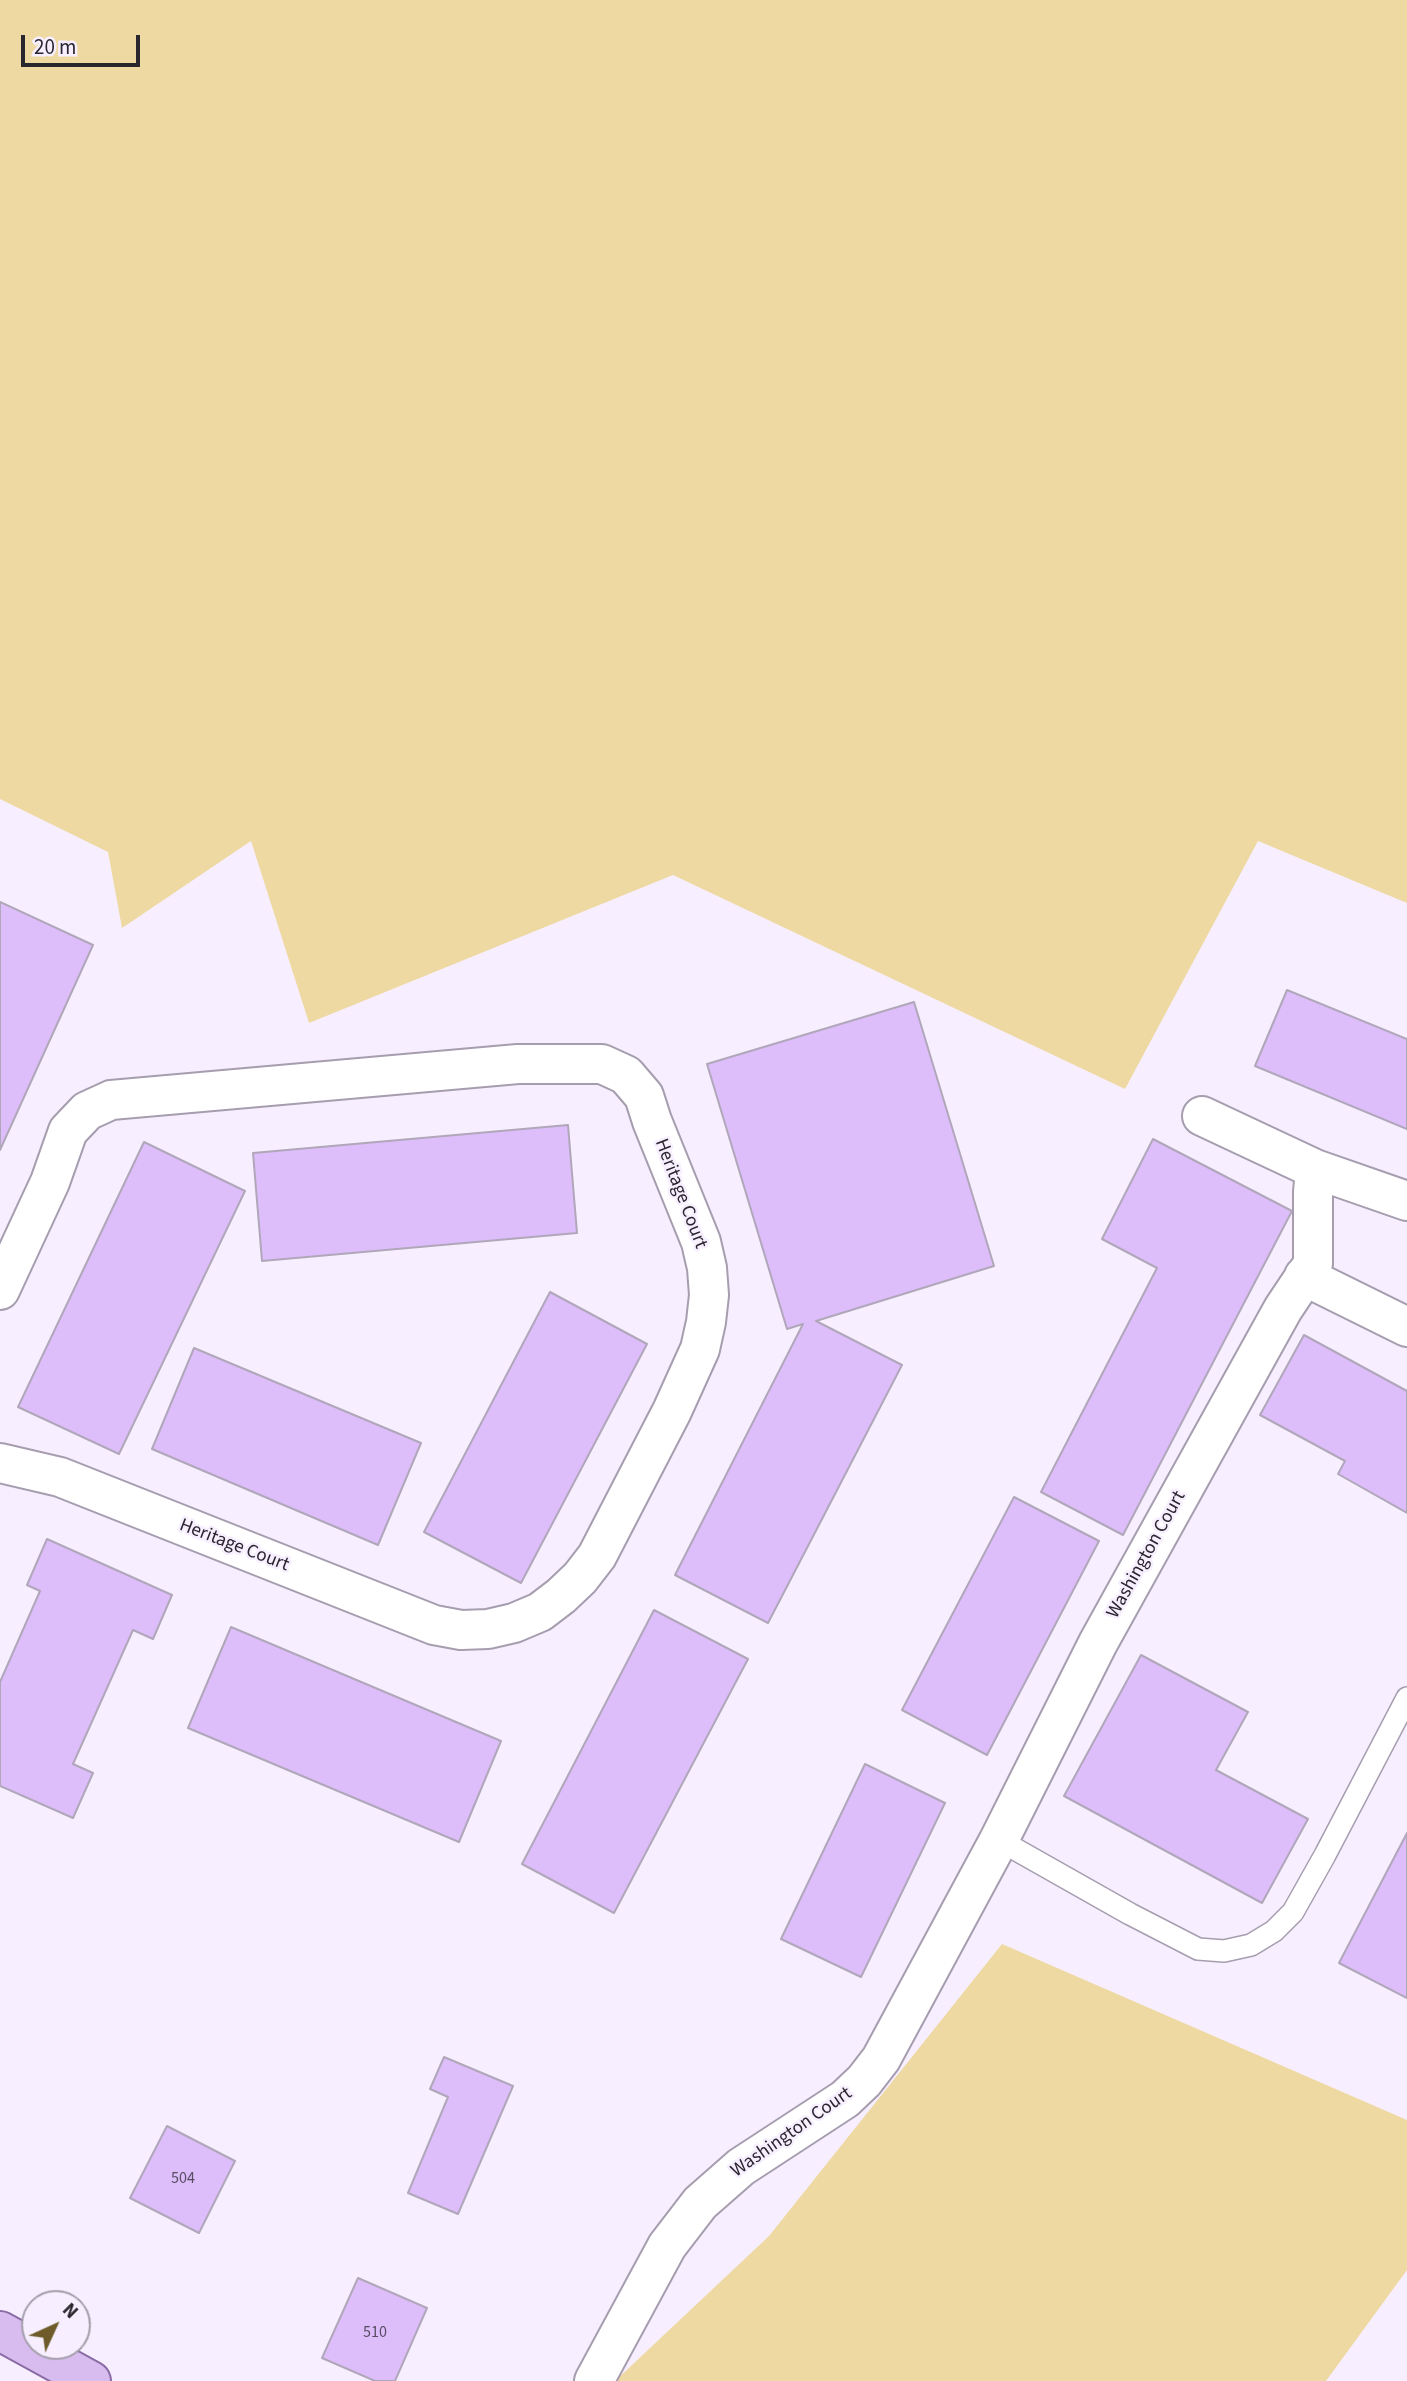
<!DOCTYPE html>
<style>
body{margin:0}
#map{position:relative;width:1407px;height:2381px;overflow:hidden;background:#f7efff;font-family:"Source Sans 3",sans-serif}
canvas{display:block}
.north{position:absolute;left:21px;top:2290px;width:70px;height:70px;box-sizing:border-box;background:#f7efff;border:2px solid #a59fab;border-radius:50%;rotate:45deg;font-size:19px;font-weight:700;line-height:28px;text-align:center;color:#2a262e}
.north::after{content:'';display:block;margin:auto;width:24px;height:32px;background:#6e5b29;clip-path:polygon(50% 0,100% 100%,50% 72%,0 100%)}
.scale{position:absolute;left:21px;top:35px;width:119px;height:32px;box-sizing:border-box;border:4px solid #2a262e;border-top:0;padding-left:9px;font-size:21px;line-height:24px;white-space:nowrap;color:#2a262e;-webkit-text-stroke:5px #f7efff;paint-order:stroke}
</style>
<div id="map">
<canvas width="1407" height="2381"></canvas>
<div class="north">N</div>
<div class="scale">20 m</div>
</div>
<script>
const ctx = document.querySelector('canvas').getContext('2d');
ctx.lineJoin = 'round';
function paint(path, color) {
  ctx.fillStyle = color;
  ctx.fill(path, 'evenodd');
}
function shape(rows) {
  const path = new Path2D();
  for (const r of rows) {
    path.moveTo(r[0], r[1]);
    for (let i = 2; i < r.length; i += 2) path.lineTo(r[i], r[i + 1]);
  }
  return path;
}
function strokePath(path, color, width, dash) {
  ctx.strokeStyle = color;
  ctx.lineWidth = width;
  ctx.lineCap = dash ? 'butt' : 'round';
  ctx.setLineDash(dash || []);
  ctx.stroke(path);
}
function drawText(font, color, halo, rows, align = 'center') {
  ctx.font = font + ' "Source Sans 3",sans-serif';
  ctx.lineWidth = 5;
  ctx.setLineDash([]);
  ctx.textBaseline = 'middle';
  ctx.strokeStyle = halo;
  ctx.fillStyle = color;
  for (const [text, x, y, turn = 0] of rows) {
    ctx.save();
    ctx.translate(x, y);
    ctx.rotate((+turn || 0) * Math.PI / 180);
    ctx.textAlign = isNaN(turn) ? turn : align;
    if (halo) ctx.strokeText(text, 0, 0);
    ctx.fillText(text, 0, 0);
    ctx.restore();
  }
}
paint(shape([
 [0,0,1407,0,1407,903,1258,841,1125,1089,673,875,309,1023,251,841,122,928,108,852,0,799],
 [1002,1944,1407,2120,1407,2270,1326,2381,615,2381,769,2236]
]), '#eed9a2');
const building = shape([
 [0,902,93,945,0,1150,0,902],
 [1287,990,1407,1039,1407,1129,1255,1066,1287,990],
 [914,1002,994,1266,816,1321,902,1365,768,1623,675,1575,803,1324,787,1329,707,1064,914,1002],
 [568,1125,577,1233,262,1261,253,1153,568,1125],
 [1153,1139,1292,1211,1123,1535,1041,1492,1157,1268,1102,1239,1153,1139],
 [144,1142,245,1191,119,1454,18,1407,144,1142],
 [550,1292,647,1344,521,1583,424,1532,550,1292],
 [1304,1335,1407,1391,1407,1513,1338,1474,1345,1461,1260,1415,1304,1335],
 [194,1348,421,1443,378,1545,152,1449,194,1348],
 [1014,1497,1099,1541,987,1755,902,1710,1014,1497],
 [47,1539,172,1595,153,1639,133,1630,73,1764,93,1773,73,1818,0,1786,0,1682,40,1591,27,1585,47,1539],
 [654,1610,748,1659,614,1913,522,1864,654,1610],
 [231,1627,501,1741,459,1842,188,1728,231,1627],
 [1141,1655,1248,1712,1216,1770,1308,1819,1262,1903,1064,1796,1141,1655],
 [865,1764,945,1803,861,1977,781,1939,865,1764],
 [1407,1833,1407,1998,1339,1963,1407,1833],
 [444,2057,513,2086,458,2214,408,2193,448,2097,430,2089,444,2057],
 [167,2126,235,2161,199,2233,130,2198,167,2126],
 [358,2278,427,2308,395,2381,375,2381,322,2358,358,2278]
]);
paint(building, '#ddbdfa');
strokePath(building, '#b0a7ba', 2);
const lane = shape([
 [999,1840,1130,1914,1198,1949,1224,1951,1251,1945,1274,1931,1293,1912,1325,1855,1407,1698]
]);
const street = shape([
 [1315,1169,1407,1201],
 [1304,1276,1407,1327],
 [0,1290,50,1182,68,1131,87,1111,111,1100,518,1064,602,1064,626,1075,644,1096,652,1121,701,1242,707,1268,709,1295,706,1322,700,1349,672,1411,597,1556,580,1578,561,1596,540,1612,514,1623,488,1629,461,1630,434,1625,60,1477,0,1463],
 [594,2381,667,2246,700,2203,741,2167,845,2099,864,2081,881,2059,999,1840,1098,1643,1283,1309,1313,1264,1313,1192,1315,1169,1202,1116]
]);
const primary = shape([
 [0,2331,91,2381]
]);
strokePath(lane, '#a69daf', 24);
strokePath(street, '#a69daf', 42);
strokePath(primary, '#8a6ba5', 42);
strokePath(lane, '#fff', 21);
strokePath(street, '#fff', 38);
strokePath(primary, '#d8bcef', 38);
drawText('16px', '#574c61', null, [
 ["504",183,2179],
 ["510",375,2333]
]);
drawText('19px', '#2a262e', '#f7efff', [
 ["Heritage Court",680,1194,69],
 ["Heritage Court",234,1546,21],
 ["Washington Court",1147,1555,-61],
 ["Washington Court",792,2133,-35]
]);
</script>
